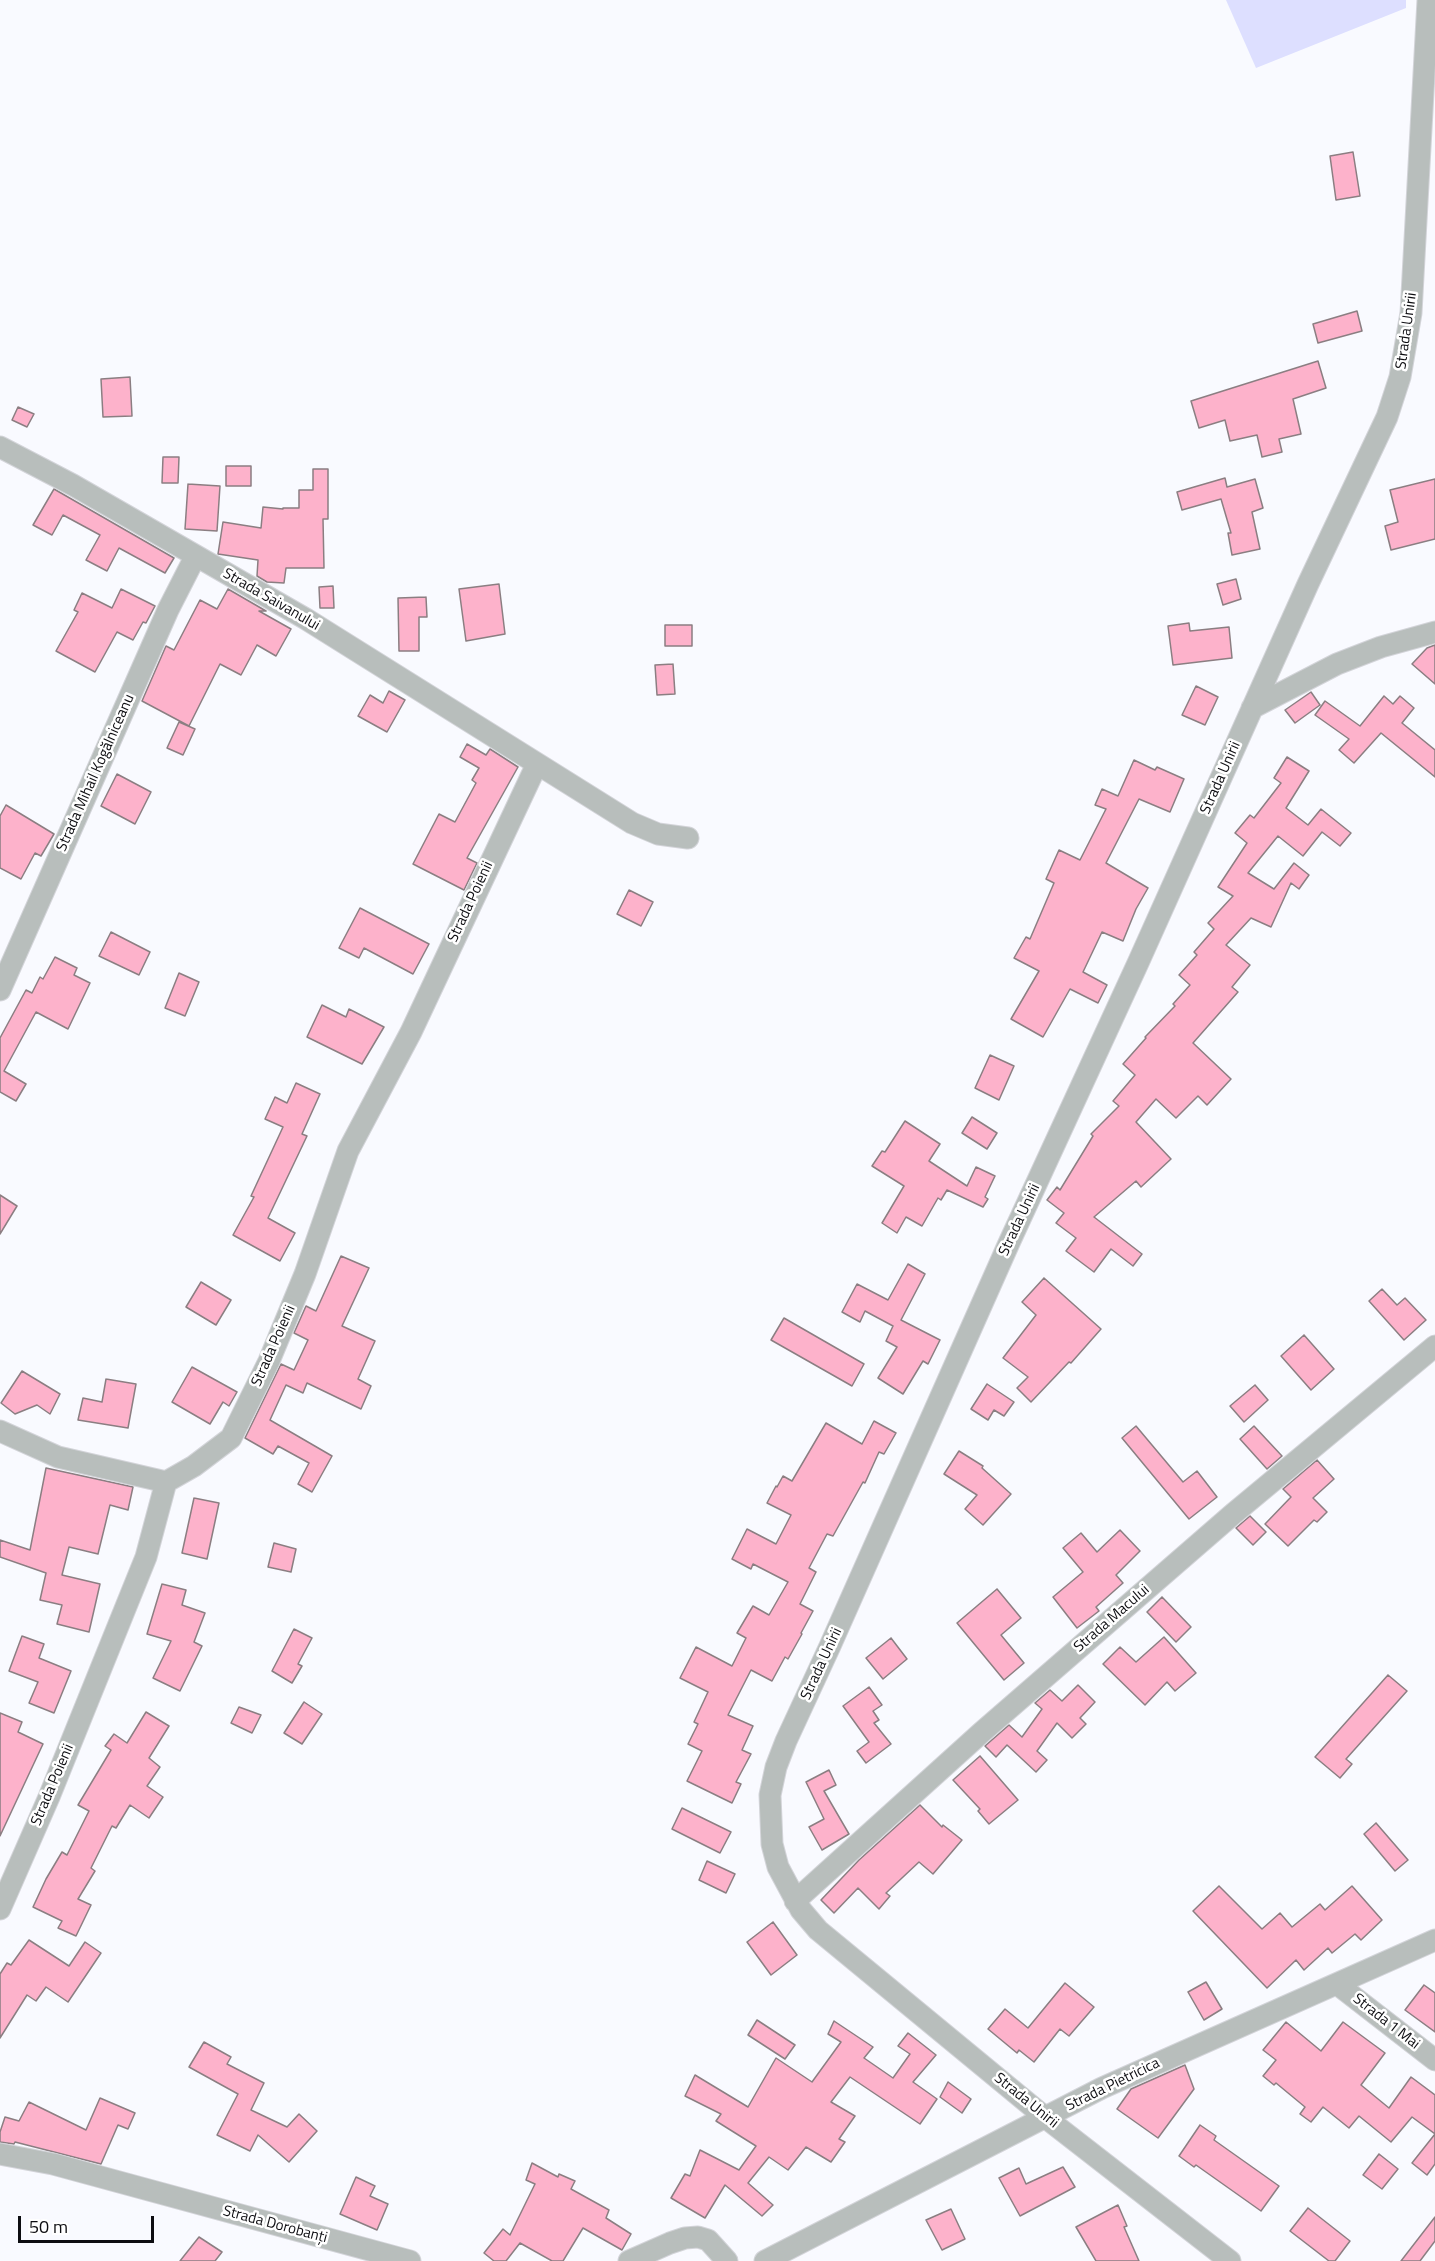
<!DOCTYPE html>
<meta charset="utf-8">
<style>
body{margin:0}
#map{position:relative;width:1435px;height:2261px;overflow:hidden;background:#f9faff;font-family:"Titillium Web",sans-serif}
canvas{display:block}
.scale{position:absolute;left:18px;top:2216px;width:136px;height:27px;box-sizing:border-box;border:3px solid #0d0d11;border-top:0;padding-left:8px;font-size:18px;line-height:21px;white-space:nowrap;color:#0d0d11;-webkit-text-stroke:4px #fff;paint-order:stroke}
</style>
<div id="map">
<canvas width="1435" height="2261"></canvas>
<div class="scale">50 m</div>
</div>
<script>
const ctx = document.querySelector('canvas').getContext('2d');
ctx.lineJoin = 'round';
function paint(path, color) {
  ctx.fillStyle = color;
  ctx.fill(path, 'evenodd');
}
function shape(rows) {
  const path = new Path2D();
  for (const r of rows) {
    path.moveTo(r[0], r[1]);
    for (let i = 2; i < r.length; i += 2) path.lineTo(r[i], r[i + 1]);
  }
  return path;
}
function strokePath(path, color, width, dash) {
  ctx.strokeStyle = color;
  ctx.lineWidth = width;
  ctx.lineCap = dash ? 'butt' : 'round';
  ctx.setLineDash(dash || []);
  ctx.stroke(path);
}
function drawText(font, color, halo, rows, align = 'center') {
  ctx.font = font + ' "Titillium Web",sans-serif';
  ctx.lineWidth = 5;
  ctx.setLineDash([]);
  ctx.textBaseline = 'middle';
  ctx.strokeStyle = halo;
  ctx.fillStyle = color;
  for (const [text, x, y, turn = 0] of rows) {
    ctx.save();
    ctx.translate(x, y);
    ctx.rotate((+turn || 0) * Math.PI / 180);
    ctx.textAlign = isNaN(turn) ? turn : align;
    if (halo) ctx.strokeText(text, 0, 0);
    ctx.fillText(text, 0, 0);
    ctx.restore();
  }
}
paint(shape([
 [1226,0,1406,0,1406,8,1256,68]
]), '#dddfff');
const building = shape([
 [1353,152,1360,196,1336,200,1330,156,1353,152],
 [1357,311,1362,331,1318,343,1313,324,1357,311],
 [1318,361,1326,388,1293,399,1301,434,1279,439,1282,452,1262,457,1257,435,1230,441,1225,420,1199,428,1191,401,1318,361],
 [130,377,132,416,103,417,101,379,130,377],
 [18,407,34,414,27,427,12,420,18,407],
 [163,457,179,457,178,483,162,483,163,457],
 [226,466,251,466,251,486,226,486,226,466],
 [313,469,328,469,328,519,323,519,324,568,286,568,284,583,267,582,257,576,258,560,218,554,223,522,261,528,263,507,283,509,283,508,299,508,299,490,313,490,313,469],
 [1225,478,1227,487,1255,479,1263,508,1252,512,1260,549,1232,555,1228,533,1231,533,1221,499,1182,510,1177,492,1225,478],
 [1435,479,1435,539,1391,550,1385,526,1398,522,1390,490,1435,479],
 [188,484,220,486,217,531,185,529,188,484],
 [54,489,174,558,165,573,119,548,107,571,86,560,100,535,63,515,52,535,33,525,54,489],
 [1236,579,1241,599,1223,605,1217,584,1236,579],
 [499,584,505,634,466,641,459,589,499,584],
 [333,586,334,608,320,608,319,587,333,586],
 [121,589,155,606,146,623,143,622,133,640,117,632,95,672,56,651,78,612,74,610,82,593,112,608,121,589],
 [228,589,266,611,259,611,291,629,276,656,257,645,241,675,220,664,189,726,142,701,166,646,174,650,200,600,217,609,228,589],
 [426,597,427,617,419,617,419,651,399,651,398,598,426,597],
 [1189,623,1190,631,1229,627,1232,658,1173,665,1168,626,1189,623],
 [665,625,692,625,692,646,665,646,665,625],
 [1435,645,1435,684,1412,664,1427,648,1435,645],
 [673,664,675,694,657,695,655,665,673,664],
 [1196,686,1218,697,1205,725,1182,715,1196,686],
 [389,691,405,700,387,732,358,716,370,695,383,703,389,691],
 [1311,692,1320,705,1295,723,1285,710,1311,692],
 [1384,696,1393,704,1400,696,1414,708,1402,723,1435,750,1435,777,1381,733,1354,763,1339,750,1349,739,1315,715,1325,701,1360,726,1384,696],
 [179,722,195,729,183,755,167,748,179,722],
 [467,744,486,755,490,749,518,767,467,858,477,863,464,890,413,864,439,814,455,822,476,783,472,780,479,768,460,757,467,744],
 [1287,757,1309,771,1286,808,1308,825,1321,809,1351,833,1340,846,1322,832,1303,856,1278,836,1248,873,1274,889,1294,863,1309,875,1299,889,1291,883,1271,927,1251,918,1226,945,1250,965,1232,987,1238,992,1193,1043,1231,1079,1207,1105,1198,1096,1176,1118,1156,1099,1136,1122,1171,1159,1141,1187,1136,1181,1094,1217,1142,1254,1133,1266,1111,1249,1094,1272,1066,1251,1076,1238,1056,1223,1064,1213,1047,1200,1057,1187,1060,1190,1093,1136,1091,1134,1119,1106,1113,1101,1135,1075,1123,1064,1146,1038,1145,1037,1175,1006,1173,1004,1190,985,1179,975,1197,955,1194,952,1214,929,1208,923,1233,896,1218,887,1247,843,1235,833,1250,815,1254,818,1281,783,1274,778,1287,757],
 [1134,760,1155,770,1157,767,1184,779,1170,812,1139,799,1106,863,1148,888,1136,909,1123,941,1102,932,1083,972,1107,985,1098,1003,1070,989,1043,1037,1011,1019,1039,971,1014,958,1026,937,1030,939,1054,883,1046,879,1059,850,1080,860,1106,809,1095,805,1102,789,1118,796,1134,760],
 [117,774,151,792,135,824,101,806,117,774],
 [6,805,54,834,41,856,35,853,21,879,0,868,0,816,6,805],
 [629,890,653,902,641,926,617,914,629,890],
 [360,908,429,944,413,974,364,948,359,958,339,948,360,908],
 [111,932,150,952,139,975,99,956,111,932],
 [55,957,77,968,74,975,90,983,68,1029,36,1012,4,1071,26,1084,16,1101,0,1092,0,1038,26,990,32,993,40,977,43,979,55,957],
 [179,973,199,982,185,1016,165,1008,179,973],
 [322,1005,346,1017,349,1009,384,1027,362,1064,307,1037,322,1005],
 [990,1055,1014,1066,999,1100,975,1088,990,1055],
 [296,1083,320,1094,302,1134,307,1136,268,1218,295,1233,280,1261,233,1235,254,1197,251,1196,283,1127,265,1119,275,1097,287,1103,296,1083],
 [972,1117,997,1133,987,1149,962,1133,972,1117],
 [905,1121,940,1144,929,1161,967,1186,976,1167,995,1176,985,1197,988,1199,983,1207,947,1190,941,1200,938,1198,922,1226,906,1217,897,1233,882,1223,904,1186,872,1166,882,1151,885,1152,905,1121],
 [0,1195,17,1206,0,1234,0,1195],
 [341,1256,369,1268,342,1326,375,1341,358,1379,371,1386,361,1409,307,1383,303,1393,286,1385,270,1420,332,1456,312,1492,298,1484,309,1463,278,1446,273,1454,245,1438,281,1364,294,1370,308,1340,294,1333,306,1306,316,1311,341,1256],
 [908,1264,925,1274,901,1320,940,1340,928,1364,923,1361,903,1394,878,1378,897,1347,886,1341,893,1326,865,1311,860,1322,842,1312,857,1284,888,1300,908,1264],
 [1044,1278,1101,1329,1071,1363,1069,1362,1031,1402,1017,1388,1028,1377,1003,1358,1036,1315,1022,1302,1044,1278],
 [201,1282,231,1300,216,1325,186,1307,201,1282],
 [1382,1289,1397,1305,1405,1298,1426,1320,1404,1340,1369,1301,1382,1289],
 [784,1318,864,1364,852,1386,771,1340,784,1318],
 [1304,1335,1334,1369,1311,1390,1281,1356,1304,1335],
 [192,1367,237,1392,229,1406,223,1402,210,1424,172,1402,192,1367],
 [22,1371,60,1394,50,1414,37,1405,15,1414,1,1403,22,1371],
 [106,1379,136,1384,128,1428,78,1420,83,1398,102,1402,106,1379],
 [987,1384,1014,1402,1004,1416,994,1410,988,1420,971,1409,987,1384],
 [1255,1385,1268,1400,1244,1422,1230,1406,1255,1385],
 [874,1421,896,1433,884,1454,879,1452,865,1483,863,1482,833,1536,827,1534,809,1568,816,1572,800,1604,813,1611,801,1633,802,1634,788,1659,785,1657,772,1681,751,1670,728,1715,753,1726,742,1750,751,1754,736,1782,741,1784,732,1803,687,1781,702,1751,688,1744,698,1724,694,1722,708,1692,680,1678,696,1647,732,1666,746,1638,737,1633,753,1606,769,1615,788,1582,753,1564,751,1569,732,1559,747,1529,776,1544,791,1515,767,1503,776,1486,777,1487,783,1476,792,1481,826,1423,862,1444,874,1421],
 [1136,1426,1183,1482,1197,1471,1217,1497,1189,1519,1122,1438,1136,1426],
 [1254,1426,1282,1456,1267,1469,1240,1439,1254,1426],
 [959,1451,983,1466,982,1468,1011,1494,983,1525,965,1509,977,1495,944,1474,959,1451],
 [1317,1460,1334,1479,1313,1498,1327,1512,1317,1522,1314,1520,1288,1546,1265,1524,1291,1497,1283,1489,1317,1460],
 [46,1468,133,1487,128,1510,110,1505,98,1554,69,1547,62,1575,100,1584,89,1632,57,1624,62,1605,40,1600,46,1573,0,1557,0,1540,30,1550,46,1468],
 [194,1498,219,1503,207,1559,182,1553,194,1498],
 [1250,1516,1266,1532,1253,1545,1236,1528,1250,1516],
 [1120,1530,1140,1551,1116,1575,1123,1583,1096,1607,1099,1611,1077,1628,1053,1597,1083,1572,1063,1548,1081,1533,1097,1552,1120,1530],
 [274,1543,296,1549,291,1572,268,1567,274,1543],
 [162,1584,186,1590,182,1605,205,1613,194,1642,202,1646,180,1691,153,1678,171,1641,147,1634,162,1584],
 [997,1589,1021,1618,1001,1635,1024,1663,1004,1680,957,1623,997,1589],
 [1162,1597,1191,1627,1176,1642,1147,1612,1162,1597],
 [294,1629,312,1638,298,1664,302,1666,292,1683,272,1671,294,1629],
 [22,1636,44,1644,39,1658,71,1671,54,1713,29,1703,38,1682,9,1671,22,1636],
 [1164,1637,1196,1673,1175,1691,1167,1682,1145,1705,1103,1664,1120,1647,1136,1662,1164,1637],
 [891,1638,907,1659,883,1679,866,1658,891,1638],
 [1388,1675,1407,1691,1346,1759,1352,1764,1340,1778,1315,1757,1388,1675],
 [1078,1685,1095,1702,1080,1718,1086,1724,1072,1738,1057,1723,1037,1751,1047,1760,1036,1772,1007,1745,996,1757,985,1746,1009,1725,1022,1737,1042,1709,1035,1703,1050,1690,1062,1701,1078,1685],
 [869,1687,882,1705,873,1711,879,1720,874,1723,891,1744,866,1763,857,1751,869,1742,843,1706,869,1687],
 [304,1702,322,1714,302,1744,284,1733,304,1702],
 [239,1707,261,1715,252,1733,231,1723,239,1707],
 [146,1712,169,1726,149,1758,160,1767,147,1786,163,1797,149,1818,130,1805,116,1828,112,1826,91,1868,95,1871,78,1899,91,1905,76,1936,58,1928,62,1921,33,1907,46,1879,62,1852,67,1855,89,1811,78,1805,111,1750,105,1746,114,1734,127,1743,146,1712],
 [0,1713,22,1722,18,1732,43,1744,0,1836,0,1713],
 [980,1756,1018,1800,989,1824,978,1811,980,1809,953,1780,980,1756],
 [829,1770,836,1785,824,1791,849,1834,822,1850,809,1827,824,1819,806,1782,829,1770],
 [920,1805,942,1827,943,1825,962,1840,933,1874,919,1862,886,1893,890,1896,879,1909,858,1888,834,1913,821,1900,859,1860,920,1805],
 [682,1808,731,1832,720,1853,672,1829,682,1808],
 [1376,1823,1408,1860,1395,1871,1364,1834,1376,1823],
 [707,1861,735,1874,726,1893,699,1880,707,1861],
 [1219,1886,1262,1929,1280,1913,1292,1927,1320,1904,1325,1910,1352,1886,1382,1920,1361,1940,1355,1934,1332,1953,1328,1948,1304,1970,1296,1960,1267,1988,1193,1911,1219,1886],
 [773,1922,797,1955,771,1975,747,1942,773,1922],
 [29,1940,69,1966,85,1942,101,1953,68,2002,46,1987,36,2001,27,1995,0,2038,0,1974,7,1963,11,1965,29,1940],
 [1206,1982,1222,2009,1204,2020,1188,1992,1206,1982],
 [1065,1983,1094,2007,1069,2036,1060,2029,1034,2062,1019,2050,1017,2053,988,2029,1005,2009,1028,2028,1065,1983],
 [1424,1985,1435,1993,1435,2032,1405,2010,1424,1985],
 [757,2020,795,2045,785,2059,748,2035,757,2020],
 [834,2021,873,2047,864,2058,893,2078,910,2054,898,2046,908,2033,936,2055,913,2082,937,2099,920,2124,850,2077,831,2102,855,2116,839,2139,845,2142,831,2162,806,2147,788,2170,769,2157,748,2183,773,2205,762,2216,725,2185,705,2218,671,2198,685,2174,690,2176,700,2150,739,2170,756,2146,716,2121,721,2114,685,2096,695,2075,748,2107,776,2058,812,2082,841,2042,828,2034,834,2021],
 [1286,2022,1321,2051,1343,2022,1385,2053,1361,2085,1389,2108,1411,2077,1435,2095,1435,2164,1427,2175,1412,2163,1435,2134,1412,2117,1391,2142,1359,2116,1349,2128,1323,2107,1311,2122,1300,2114,1305,2107,1276,2083,1274,2085,1263,2076,1276,2060,1263,2050,1286,2022],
 [204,2042,231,2057,227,2064,264,2083,251,2110,287,2127,299,2114,317,2131,289,2162,258,2135,250,2151,217,2135,238,2094,189,2067,204,2042],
 [1185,2065,1194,2089,1158,2138,1117,2109,1131,2089,1185,2065],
 [948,2082,971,2099,962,2113,940,2097,948,2082],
 [100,2098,135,2113,128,2129,118,2125,101,2164,15,2142,14,2144,0,2142,0,2132,5,2117,19,2121,29,2102,86,2130,100,2098],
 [1200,2125,1216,2136,1214,2140,1279,2186,1261,2211,1196,2165,1194,2167,1179,2156,1200,2125],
 [1379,2154,1398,2169,1382,2189,1363,2175,1379,2154],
 [532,2163,558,2177,559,2174,575,2181,571,2189,609,2210,606,2218,631,2234,622,2250,583,2228,563,2261,552,2261,520,2243,506,2261,494,2261,484,2253,503,2229,510,2235,535,2184,526,2180,532,2163],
 [1063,2167,1075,2187,1020,2216,999,2178,1019,2168,1026,2184,1063,2167],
 [356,2177,375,2186,370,2196,388,2204,377,2230,340,2214,356,2177],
 [1118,2205,1127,2226,1124,2227,1139,2261,1096,2261,1076,2227,1118,2205],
 [1308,2208,1350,2241,1335,2261,1329,2261,1290,2231,1308,2208],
 [951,2209,965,2239,942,2250,926,2220,951,2209],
 [1435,2217,1435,2241,1420,2261,1401,2261,1435,2217],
 [199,2237,222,2252,215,2261,180,2261,199,2237]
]);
paint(building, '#fdb2cb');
strokePath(building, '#8b7e82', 1.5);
const minor = shape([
 [0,447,73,485,306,619,632,823,658,834,688,838],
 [1252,708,1337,664,1381,647,1435,632],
 [0,990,168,610,195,557],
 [0,1431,58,1457,166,1482],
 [795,1901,982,1732,1233,1514,1435,1346],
 [0,1909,49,1797,146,1557,166,1482,194,1466,231,1438,269,1361,305,1274,348,1151,411,1032,537,764],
 [1337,1984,1435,2060],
 [0,2154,53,2164,410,2261],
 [629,2261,670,2243,685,2238,698,2237,708,2240,727,2261],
 [765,2261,1102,2088,1435,1940],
 [1230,2261,1046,2118,818,1930,801,1910,778,1867,772,1844,770,1795,776,1767,786,1741,830,1646,1009,1243,1138,963,1308,584,1387,417,1400,377,1411,313,1428,0]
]);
strokePath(minor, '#d3d4d9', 23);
strokePath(minor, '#b8bebc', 21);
drawText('15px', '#0d0d11', '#fff', [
 ["Strada Unirii",1407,331,-82],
 ["Strada Saivanului",271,600,30],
 ["Strada Mihail Kogălniceanu",96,773,-66],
 ["Strada Unirii",1221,778,-66],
 ["Strada Poienii",471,902,-65],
 ["Strada Unirii",1020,1220,-65],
 ["Strada Poienii",274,1346,-66],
 ["Strada Macului",1112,1619,-41],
 ["Strada Unirii",822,1664,-65],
 ["Strada Poienii",53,1785,-67],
 ["Strada 1 Mai",1386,2022,38],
 ["Strada Pietricica",1113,2085,-26],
 ["Strada Unirii",1026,2101,39],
 ["Strada Dorobanți",275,2225,15]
]);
</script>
